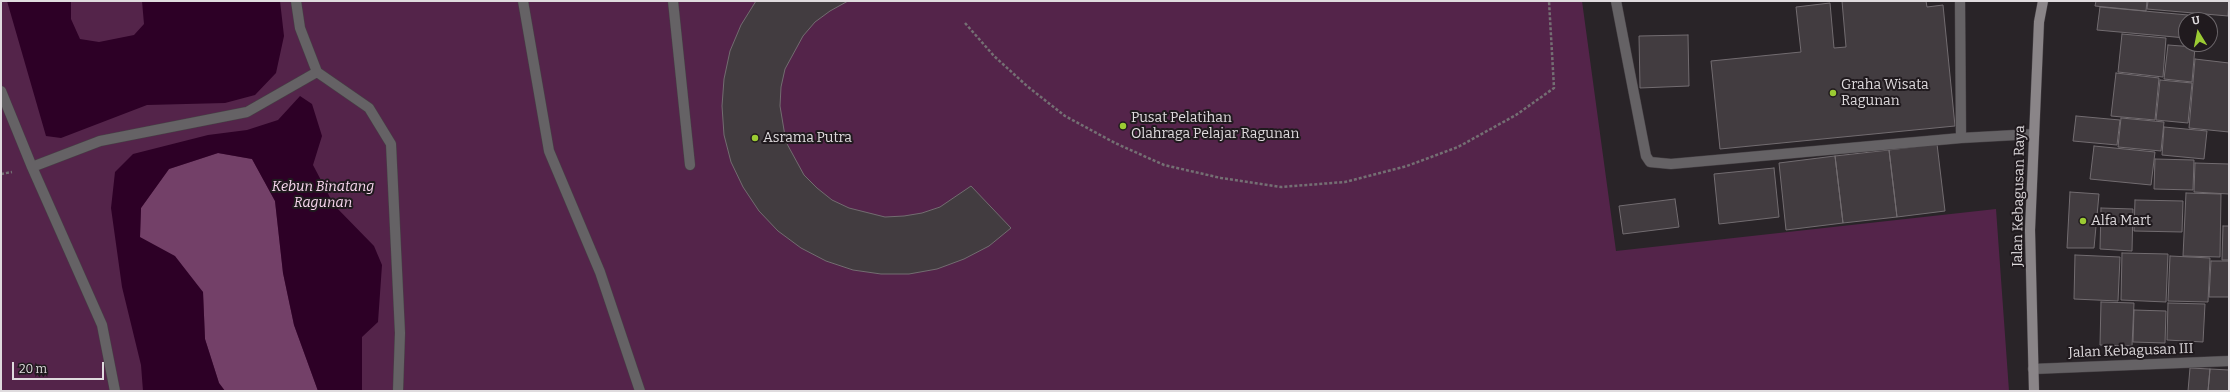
<!DOCTYPE html>
<style>
body{margin:0}
#map{position:relative;width:2230px;height:392px;overflow:hidden;background:#292428;font-family:Bitter,serif}
canvas{display:block}
.frame{position:absolute;inset:0;border:2px solid #dfdbde;pointer-events:none}
.north{position:absolute;left:2178px;top:12px;width:40px;height:40px;box-sizing:border-box;background:#201a1e;border:1px solid #6c676b;border-radius:50%;rotate:350deg;font-size:11px;font-weight:700;line-height:16px;text-align:center;color:#dfdbde}
.north::after{content:'';display:block;margin:auto;width:14px;height:18px;background:#9bcb33;clip-path:polygon(50% 0,100% 100%,50% 72%,0 100%)}
.scale{position:absolute;left:12px;top:362px;width:92px;height:18px;box-sizing:border-box;border:2px solid #dfdbde;border-top:0;padding-left:5px;font-size:12px;line-height:14px;white-space:nowrap;color:#dfdbde;-webkit-text-stroke:3px #201a1e;paint-order:stroke}
</style>
<div id="map">
<canvas width="2230" height="392"></canvas>
<div class="frame"></div>
<div class="north">U</div>
<div class="scale">20 m</div>
</div>
<script>
const ctx = document.querySelector('canvas').getContext('2d');
ctx.lineJoin = 'round';
function paint(path, color) {
  ctx.fillStyle = color;
  ctx.fill(path, 'evenodd');
}
function shape(rows) {
  const path = new Path2D();
  for (const r of rows) {
    path.moveTo(r[0], r[1]);
    for (let i = 2; i < r.length; i += 2) path.lineTo(r[i], r[i + 1]);
  }
  return path;
}
function strokePath(path, color, width, dash) {
  ctx.strokeStyle = color;
  ctx.lineWidth = width;
  ctx.lineCap = dash ? 'butt' : 'round';
  ctx.setLineDash(dash || []);
  ctx.stroke(path);
}
function drawText(font, color, halo, rows, align = 'center') {
  ctx.font = font + ' Bitter,serif';
  ctx.lineWidth = 4;
  ctx.setLineDash([]);
  ctx.textBaseline = 'middle';
  ctx.strokeStyle = halo;
  ctx.fillStyle = color;
  for (const [text, x, y, turn = 0] of rows) {
    ctx.save();
    ctx.translate(x, y);
    ctx.rotate((+turn || 0) * Math.PI / 180);
    ctx.textAlign = isNaN(turn) ? turn : align;
    if (halo) ctx.strokeText(text, 0, 0);
    ctx.fillText(text, 0, 0);
    ctx.restore();
  }
}
paint(shape([
 [1,1,1582,1,1616,251,1996,209,2009,391,1,391]
]), '#54244a');
paint(shape([
 [218,153,252,159,275,201,283,273,294,325,318,391,225,391,219,383,205,339,203,292,140,238,141,208,169,169]
]), '#734068');
paint(shape([
 [7,1,71,1,71,19,80,39,99,42,134,35,144,24,142,1,280,1,284,36,276,73,255,95,225,103,147,105,61,138,46,136],
 [300,96,312,104,322,136,313,165,334,205,374,246,382,265,378,322,362,337,362,391,318,391,294,325,283,273,275,201,252,159,218,153,169,169,141,208,140,237,175,256,203,292,205,339,219,383,225,391,143,391,141,365,122,287,111,208,115,172,133,154,208,135,247,130,278,120]
]), '#2d0026');
const building = shape([
 [756,1,848,1,830,11,815,22,803,36,785,69,781,87,780,106,786,142,804,175,817,188,832,200,849,208,885,217,904,216,922,213,940,207,971,186,1011,228,989,246,964,259,937,269,909,274,881,274,853,270,826,261,801,248,778,231,759,211,743,187,731,162,724,135,722,106,724,79,730,51,741,25,756,1],
 [1842,1,1926,1,1927,7,1943,5,1955,126,1720,149,1711,61,1801,52,1796,7,1830,3,1834,48,1846,47,1842,1],
 [2096,1,2147,1,2146,11,2095,6,2096,1],
 [2148,1,2229,1,2228,16,2147,9,2148,1],
 [2100,7,2188,15,2188,20,2186,20,2186,38,2097,30,2100,7],
 [2122,34,2166,38,2163,77,2118,72,2122,34],
 [1688,35,1689,86,1640,88,1639,36,1688,35],
 [2168,45,2195,47,2192,82,2164,79,2168,45],
 [2195,59,2229,63,2229,132,2189,128,2195,59],
 [2116,73,2159,78,2155,120,2111,116,2116,73],
 [2160,80,2192,83,2188,123,2156,120,2160,80],
 [2076,116,2120,120,2117,145,2073,141,2076,116],
 [2121,118,2164,122,2161,151,2118,147,2121,118],
 [2164,127,2207,131,2204,159,2162,155,2164,127],
 [1937,144,1945,211,1897,217,1889,150,1937,144],
 [2094,146,2155,152,2151,185,2090,179,2094,146],
 [1889,150,1897,217,1843,223,1835,156,1889,150],
 [1835,156,1843,223,1786,230,1779,163,1835,156],
 [2155,159,2194,160,2193,190,2154,189,2155,159],
 [2195,163,2229,164,2229,194,2194,192,2195,163],
 [1774,168,1779,217,1719,224,1714,174,1774,168],
 [2070,192,2099,194,2094,248,2067,248,2070,192],
 [2186,193,2221,194,2220,257,2183,256,2186,193],
 [1675,199,1679,227,1623,234,1619,206,1675,199],
 [2135,200,2183,201,2182,232,2134,231,2135,200],
 [2101,208,2133,209,2132,251,2100,249,2101,208],
 [2223,226,2229,226,2229,260,2222,260,2223,226],
 [2122,253,2168,254,2166,302,2121,300,2122,253],
 [2075,255,2120,257,2118,301,2074,299,2075,255],
 [2170,256,2210,258,2208,302,2168,301,2170,256],
 [2211,261,2229,261,2229,297,2209,297,2211,261],
 [2101,302,2134,303,2132,346,2100,345,2101,302],
 [2168,303,2205,304,2203,342,2167,340,2168,303],
 [2134,310,2166,311,2165,343,2133,342,2134,310],
 [2190,368,2210,369,2208,391,2188,391,2190,368],
 [2210,369,2229,370,2229,391,2208,391,2210,369]
]);
paint(building, '#423c40');
strokePath(building, '#726c70', 1);
const lane = shape([
 [296,1,300,28,317,72,369,108,391,144,400,333,398,391],
 [523,1,549,151,600,272,640,391],
 [673,1,690,165],
 [1616,1,1646,156,1650,162,1671,164,1961,138,1960,1],
 [1,91,32,167,102,325,115,391],
 [1961,138,2034,134],
 [32,167,100,141,247,112,317,72]
]);
const street = shape([
 [2033,369,2229,361]
]);
const secondary = shape([
 [2034,391,2030,230,2039,22,2043,1]
]);
strokePath(lane, '#464145', 11);
strokePath(street, '#464145', 11);
strokePath(secondary, '#464145', 11);
strokePath(shape([
 [965,23,994,56,1027,86,1065,116,1115,143,1164,165,1221,178,1281,187,1345,182,1407,166,1458,147,1516,115,1554,88,1549,1],
 [1,174,12,172]
]), '#746f73', 2.5, [3, 2]);
strokePath(lane, '#656265', 10);
strokePath(street, '#656265', 10);
strokePath(secondary, '#8a8588', 10);
for (const [x, y, r, color] of [
 [1833,93,4,"#9bcb33"],
 [1123,126,4,"#9bcb33"],
 [755,138,4,"#9bcb33"],
 [2083,221,4,"#9bcb33"]
]) {
  const dot = new Path2D();
  dot.arc(x, y, r, 0, 2 * Math.PI);
  ctx.fillStyle = color;
  ctx.fill(dot);
  strokePath(dot, '#201a1e', 1.5);
}
drawText('14px', '#dfdbde', '#201a1e', [
 ["Graha Wisata",1841,85],
 ["Ragunan",1841,101],
 ["Pusat Pelatihan",1131,118],
 ["Olahraga Pelajar Ragunan",1131,134],
 ["Asrama Putra",763,138],
 ["Alfa Mart",2091,221]
], 'left');
drawText('italic 14px', '#f8d7ee', '#201a1e', [
 ["Kebun Binatang",323,187],
 ["Ragunan",323,203]
]);
drawText('14px', '#dfdbde', '#201a1e', [
 ["Jalan Kebagusan Raya",2019,196,-89],
 ["Jalan Kebagusan III",2131,351,-2]
]);
</script>
